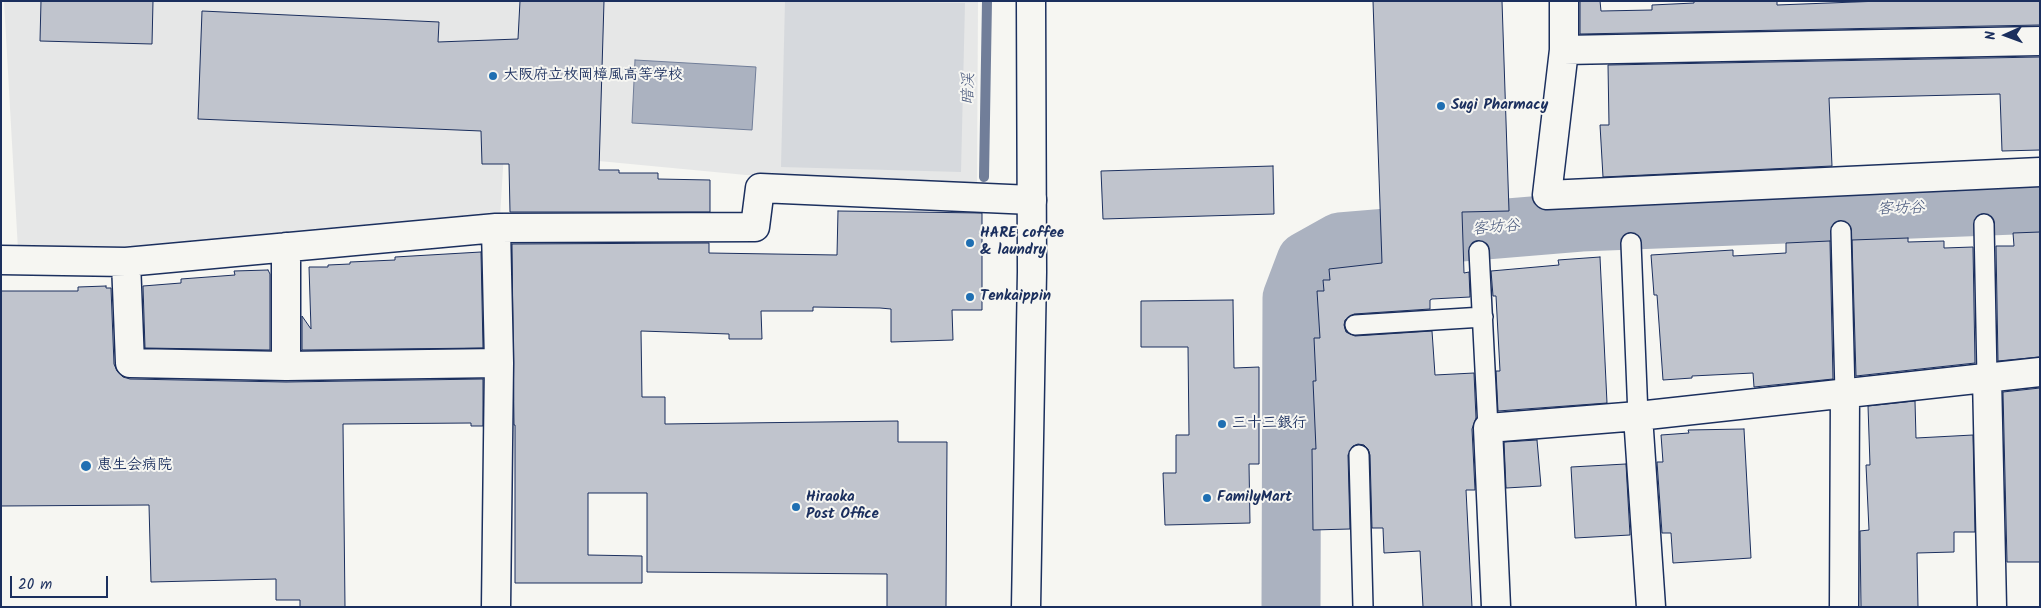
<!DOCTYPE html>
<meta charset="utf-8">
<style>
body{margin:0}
#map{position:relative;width:2041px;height:608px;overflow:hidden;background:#f6f6f2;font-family:Kalam,sans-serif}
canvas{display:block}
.frame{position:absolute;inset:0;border:2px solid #1b2f5e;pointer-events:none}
.north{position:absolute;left:1981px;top:10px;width:50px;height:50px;-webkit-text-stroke:4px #f6f6f2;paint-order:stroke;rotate:268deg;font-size:14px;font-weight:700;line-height:20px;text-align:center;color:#1b2f5e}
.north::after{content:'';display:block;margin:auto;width:18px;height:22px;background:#1b2f5e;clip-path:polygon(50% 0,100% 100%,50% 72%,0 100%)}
.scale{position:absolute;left:10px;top:576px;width:98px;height:22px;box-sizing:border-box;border:2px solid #1b2f5e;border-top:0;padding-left:6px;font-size:15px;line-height:18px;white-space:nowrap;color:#1b2f5e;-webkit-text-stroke:4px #f6f6f2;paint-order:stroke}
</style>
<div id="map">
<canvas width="2041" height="608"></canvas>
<div class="frame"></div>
<div class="north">N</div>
<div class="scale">20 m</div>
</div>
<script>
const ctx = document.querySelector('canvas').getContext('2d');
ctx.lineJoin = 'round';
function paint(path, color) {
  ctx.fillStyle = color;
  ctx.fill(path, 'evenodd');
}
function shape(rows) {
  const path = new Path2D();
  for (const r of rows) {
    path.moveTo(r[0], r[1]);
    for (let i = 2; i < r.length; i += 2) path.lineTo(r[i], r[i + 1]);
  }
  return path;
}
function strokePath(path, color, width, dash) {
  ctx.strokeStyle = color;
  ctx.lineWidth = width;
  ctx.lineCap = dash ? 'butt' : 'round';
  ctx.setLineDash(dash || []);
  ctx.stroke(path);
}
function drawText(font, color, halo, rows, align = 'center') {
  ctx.font = font + ' Kalam,"Klee One",sans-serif';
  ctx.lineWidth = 4;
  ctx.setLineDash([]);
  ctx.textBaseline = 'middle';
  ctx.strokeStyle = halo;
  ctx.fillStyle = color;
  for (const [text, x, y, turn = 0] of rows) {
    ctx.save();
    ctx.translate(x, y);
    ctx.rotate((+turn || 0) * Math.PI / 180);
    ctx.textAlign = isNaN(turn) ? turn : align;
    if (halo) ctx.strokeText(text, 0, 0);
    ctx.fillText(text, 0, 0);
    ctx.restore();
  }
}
paint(shape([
 [4,1,978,1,977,183,746,175,504,152,500,217,200,248,18,250]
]), '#e6e7e7');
paint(shape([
 [785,1,965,3,961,172,781,167]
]), '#d6d9dd');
const water = shape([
 [635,60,756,67,752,130,632,123,635,60]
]);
paint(water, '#abb2c0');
strokePath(water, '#717e99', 1);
strokePath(shape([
 [984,177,987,1]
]), '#717e99', 10);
strokePath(shape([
 [1291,607,1292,298,1306,261,1340,242,1581,222,2040,204]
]), '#abb2c0', 59);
const building = shape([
 [41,1,153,1,152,44,40,41,41,1],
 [520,1,604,1,599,170,619,170,619,173,658,173,658,179,710,180,710,212,510,212,509,164,482,164,481,131,198,119,202,11,439,22,438,42,518,39,520,1],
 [1373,1,1502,1,1509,211,1462,212,1464,273,1469,272,1470,297,1432,299,1430,300,1430,309,1354,314,1345,320,1344,325,1346,332,1355,336,1432,331,1435,375,1474,373,1476,418,1472,429,1475,490,1466,490,1472,607,1423,607,1420,551,1384,553,1383,528,1372,528,1370,455,1368,449,1364,445,1358,444,1353,446,1348,455,1350,529,1313,530,1312,449,1316,449,1313,381,1316,381,1314,338,1320,338,1317,291,1324,291,1323,280,1330,280,1329,269,1382,263,1373,1],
 [1580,1,1600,1,1601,11,1652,10,1652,5,1694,3,1694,1,1777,1,1777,5,1881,1,2040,1,2040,25,1580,34,1580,1],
 [2040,57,2040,150,2002,151,2000,94,1829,98,1832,166,1603,177,1600,125,1609,125,1608,65,2040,57],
 [1273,166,1274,214,1103,219,1101,171,1273,166],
 [838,211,982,213,982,310,952,310,953,340,891,342,891,309,880,308,813,307,813,311,761,311,762,339,729,339,729,334,641,331,642,397,665,397,665,424,898,421,898,442,947,442,946,607,887,607,887,574,647,572,647,493,588,493,588,555,642,556,642,583,515,583,515,425,514,425,512,244,709,243,709,253,837,255,838,211],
 [2040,232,2040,357,1998,361,1996,246,2014,246,2013,233,2040,232],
 [1908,238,1908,242,1944,241,1944,248,1973,247,1975,363,1856,376,1852,240,1908,238],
 [1830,241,1833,379,1754,387,1753,373,1692,376,1692,378,1663,380,1657,295,1654,295,1651,255,1733,250,1733,256,1786,253,1786,243,1830,241],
 [481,252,483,348,302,350,302,316,311,329,309,267,328,267,328,265,350,264,350,262,395,260,395,257,481,252],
 [1600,257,1607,403,1498,411,1496,371,1500,371,1496,296,1493,296,1491,271,1559,265,1558,260,1600,257],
 [268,270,270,274,270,350,145,348,143,286,181,283,181,279,235,275,234,271,268,270],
 [106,286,106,288,111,288,114,364,117,371,123,377,130,379,286,382,483,379,483,426,471,426,471,423,343,424,345,607,300,607,300,600,276,600,276,579,151,582,149,505,1,506,1,291,78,291,78,287,106,286],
 [1233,300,1234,368,1259,367,1259,464,1249,464,1250,523,1165,525,1163,473,1176,473,1176,435,1189,435,1188,347,1141,347,1141,301,1233,300],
 [2040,388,2040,562,2007,562,2003,392,2040,388],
 [1915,401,1916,438,1973,435,1975,532,1954,532,1954,552,1917,553,1918,607,1861,607,1860,531,1869,530,1866,465,1870,465,1868,406,1915,401],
 [1744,429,1751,558,1673,563,1671,533,1662,533,1657,462,1663,462,1661,435,1689,433,1688,430,1744,429],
 [1537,440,1541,486,1506,488,1504,442,1537,440],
 [1626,464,1630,535,1575,538,1571,467,1626,464]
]);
paint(building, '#c0c4cd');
strokePath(building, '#1b2f5e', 1);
const lane = shape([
 [1984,224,1987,377],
 [1841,231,1845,394],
 [1631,243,1638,416],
 [1479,251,1488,428],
 [1355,325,1483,317],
 [1359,455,1363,607]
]);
const street = shape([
 [1564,1,1564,50,1547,195,2040,172],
 [1564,50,2040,41],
 [496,228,499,363,496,607],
 [286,247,286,366],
 [1,260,126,262,496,228,755,227,760,188,1032,200],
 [126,262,130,363,286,366,499,363],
 [1987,377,1992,607],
 [1638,416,1651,607],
 [1496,607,1488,428,1638,416,2040,372],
 [1844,607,1845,394]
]);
const secondary = shape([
 [1026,607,1032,272,1031,1]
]);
strokePath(lane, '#1b2f5e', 22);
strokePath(street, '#1b2f5e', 31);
strokePath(secondary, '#1b2f5e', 31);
strokePath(lane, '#f6f6f2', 19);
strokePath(street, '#f6f6f2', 28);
strokePath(secondary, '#f6f6f2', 28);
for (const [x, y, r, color] of [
 [493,76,5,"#1f6fb2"],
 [1441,106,5,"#1f6fb2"],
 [970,243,5,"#1f6fb2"],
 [970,297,5,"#1f6fb2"],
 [1222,424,5,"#1f6fb2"],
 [86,466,6,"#1f6fb2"],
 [1207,498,5,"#1f6fb2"],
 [796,507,5,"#1f6fb2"]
]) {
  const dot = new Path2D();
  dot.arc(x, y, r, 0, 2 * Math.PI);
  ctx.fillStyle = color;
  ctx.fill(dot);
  strokePath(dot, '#f6f6f2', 2);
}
drawText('bold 15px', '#1b2f5e', '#f6f6f2', [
 ["大阪府立枚岡樟風高等学校",503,76],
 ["Sugi Pharmacy",1451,106],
 ["HARE coffee",980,234],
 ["& laundry",980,251],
 ["Tenkaippin",980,297],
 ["三十三銀行",1232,424],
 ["恵生会病院",97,466],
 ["Hiraoka",806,498],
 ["Post Office",806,515],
 ["FamilyMart",1217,498]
], 'left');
drawText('italic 16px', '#46567b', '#f6f6f2', [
 ["暗渓",970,89,-89],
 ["客坊谷",1901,210,-2],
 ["客坊谷",1496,229,-5]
]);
</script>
